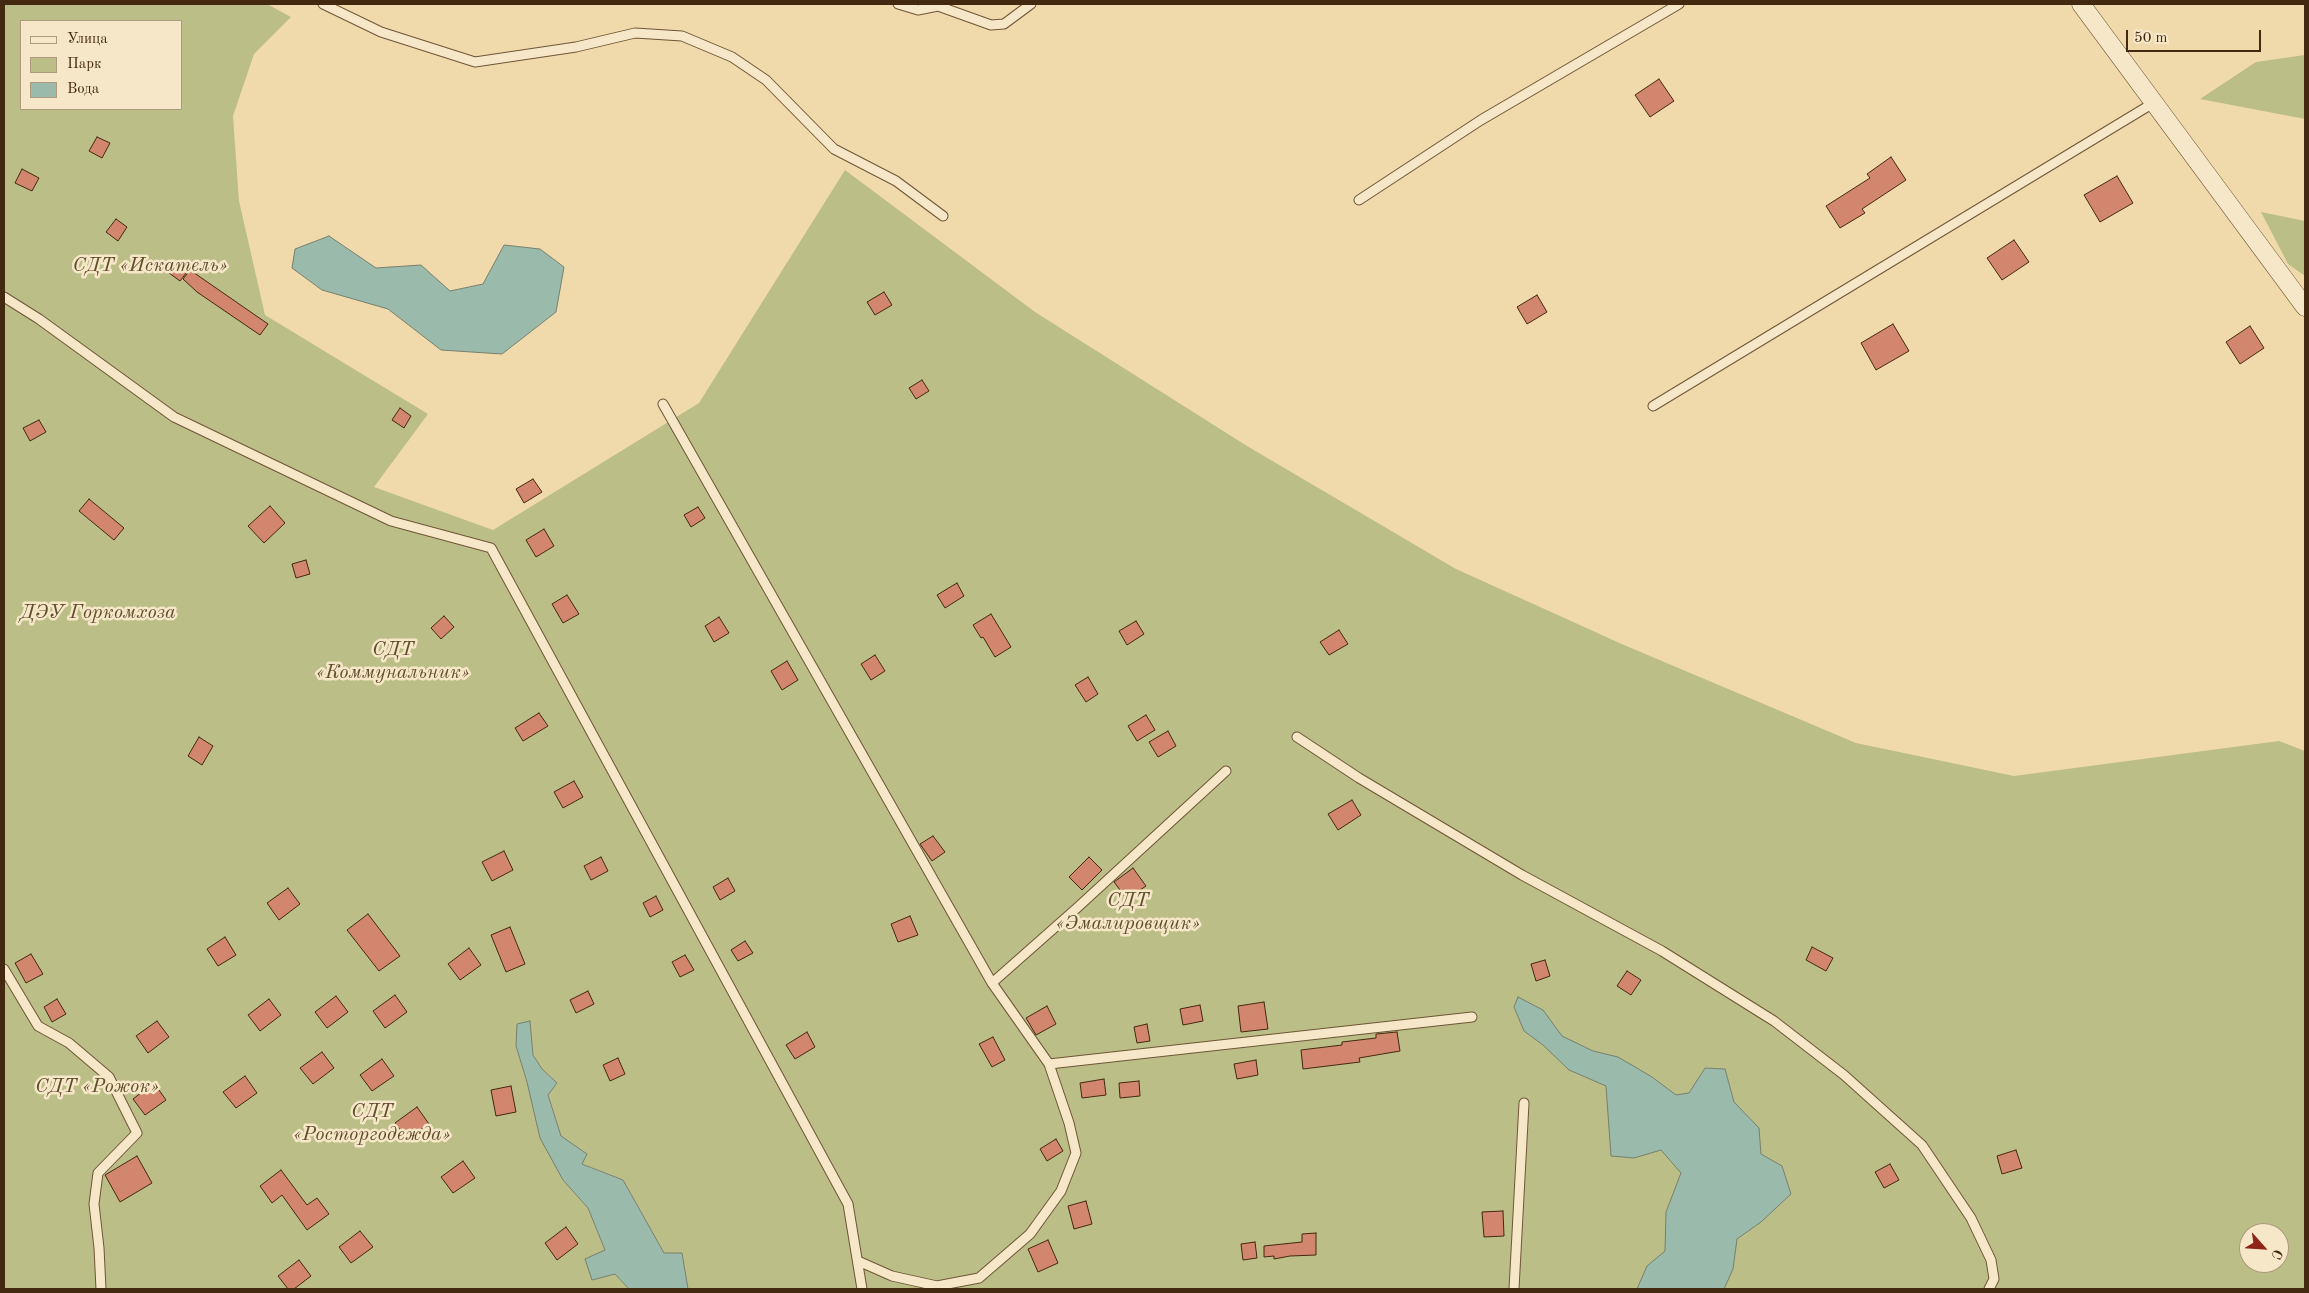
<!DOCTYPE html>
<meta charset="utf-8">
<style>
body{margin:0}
#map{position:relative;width:2309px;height:1293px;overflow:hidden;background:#f0daab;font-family:"Old Standard TT",serif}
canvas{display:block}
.frame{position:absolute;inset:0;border:5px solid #43290f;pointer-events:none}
.legend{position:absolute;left:20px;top:20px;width:162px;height:90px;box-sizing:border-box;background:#f5e7c8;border:1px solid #ae9b7e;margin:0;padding:6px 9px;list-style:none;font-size:15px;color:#43290f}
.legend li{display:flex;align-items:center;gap:10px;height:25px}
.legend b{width:25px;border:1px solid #ae9b7e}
.north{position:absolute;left:2239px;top:1223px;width:50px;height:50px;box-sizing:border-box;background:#f5e7c8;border:1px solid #ae9b7e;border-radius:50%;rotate:116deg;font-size:14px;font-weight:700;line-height:20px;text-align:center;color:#43290f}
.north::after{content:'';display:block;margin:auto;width:18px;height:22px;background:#8f2418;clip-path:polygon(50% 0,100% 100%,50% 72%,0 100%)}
.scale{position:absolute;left:2126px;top:30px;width:135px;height:22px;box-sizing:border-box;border:2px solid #43290f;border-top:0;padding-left:6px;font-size:15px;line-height:18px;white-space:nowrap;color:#43290f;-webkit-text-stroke:4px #f5e7c8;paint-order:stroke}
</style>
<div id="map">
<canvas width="2309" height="1293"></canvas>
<div class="frame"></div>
<ul class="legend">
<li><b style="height:6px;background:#f5e7c8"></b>Улица</li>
<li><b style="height:14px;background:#bcbe87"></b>Парк</li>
<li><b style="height:14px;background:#9abaac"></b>Вода</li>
</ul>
<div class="north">С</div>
<div class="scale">50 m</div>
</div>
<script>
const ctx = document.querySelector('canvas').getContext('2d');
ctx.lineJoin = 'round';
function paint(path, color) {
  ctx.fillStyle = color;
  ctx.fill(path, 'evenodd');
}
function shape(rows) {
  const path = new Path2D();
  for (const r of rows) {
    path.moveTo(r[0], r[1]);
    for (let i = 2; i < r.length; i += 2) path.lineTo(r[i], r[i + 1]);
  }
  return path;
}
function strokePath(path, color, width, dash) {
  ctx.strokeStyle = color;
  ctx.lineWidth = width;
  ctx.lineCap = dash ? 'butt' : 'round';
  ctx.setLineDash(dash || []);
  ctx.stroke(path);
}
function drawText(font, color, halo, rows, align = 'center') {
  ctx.font = font + ' "Old Standard TT",serif';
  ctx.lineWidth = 5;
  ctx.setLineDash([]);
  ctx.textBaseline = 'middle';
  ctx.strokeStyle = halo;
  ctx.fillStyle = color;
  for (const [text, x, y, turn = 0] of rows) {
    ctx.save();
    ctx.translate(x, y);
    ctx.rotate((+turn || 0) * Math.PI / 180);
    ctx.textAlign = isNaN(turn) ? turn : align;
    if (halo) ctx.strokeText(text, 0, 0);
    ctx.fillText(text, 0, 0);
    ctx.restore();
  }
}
paint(shape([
 [4,4,267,4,291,17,254,54,233,116,239,201,265,315,428,414,374,487,493,530,699,403,845,170,1035,312,1247,446,1456,569,1624,645,1856,743,2014,776,2279,741,2305,751,2305,1289,688,1289,688,1286,664,1253,623,1180,581,1163,587,1154,561,1137,548,1095,557,1083,542,1069,533,1055,530,1021,516,1046,527,1082,563,1180,588,1208,605,1250,592,1280,615,1274,629,1289,4,1289],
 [21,21,181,21,181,109,21,109],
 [2249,1233,2279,1233,2279,1263,2249,1263],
 [2305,55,2305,119,2200,99,2256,62],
 [2261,212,2305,221,2305,276,2288,264]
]), '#bcbe87');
const water = shape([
 [329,236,376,268,421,265,450,291,483,284,504,245,540,249,564,267,556,312,502,354,441,350,388,309,322,290,292,268,295,249,329,236],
 [1518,997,1543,1010,1562,1036,1593,1051,1618,1057,1652,1077,1676,1095,1689,1093,1705,1068,1725,1069,1734,1102,1759,1128,1761,1154,1782,1166,1791,1194,1761,1222,1737,1239,1733,1269,1724,1289,1637,1289,1647,1266,1665,1251,1666,1212,1681,1173,1661,1150,1634,1158,1611,1156,1606,1086,1569,1070,1543,1045,1524,1031,1514,1007,1518,997],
 [530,1021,533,1055,542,1069,557,1083,548,1095,561,1136,587,1154,582,1164,623,1180,664,1253,682,1253,688,1289,629,1289,615,1274,592,1280,585,1259,605,1250,588,1208,563,1180,540,1138,527,1082,516,1046,517,1024,530,1021]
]);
paint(water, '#9abaac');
strokePath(water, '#77806d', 1);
const building = shape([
 [1659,79,1674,101,1650,117,1635,95,1659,79],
 [97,137,110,143,102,158,89,151,97,137],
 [1891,157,1906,180,1862,209,1865,213,1840,228,1826,206,1870,178,1867,174,1891,157],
 [22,169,39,178,32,191,15,183,22,169],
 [2117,176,2133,203,2100,222,2084,195,2117,176],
 [116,219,127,227,118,241,106,232,116,219],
 [2014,240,2029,262,2002,280,1987,258,2014,240],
 [178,260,190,268,180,281,169,273,178,260],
 [190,270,268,324,260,335,197,292,183,279,190,270],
 [884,292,892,305,875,315,867,302,884,292],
 [1537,295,1547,312,1527,324,1517,307,1537,295],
 [1893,324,1909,351,1876,370,1861,343,1893,324],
 [2250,326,2264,348,2240,364,2226,342,2250,326],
 [922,380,929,391,916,399,909,388,922,380],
 [400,408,411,416,404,428,392,420,400,408],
 [39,420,46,432,30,441,23,428,39,420],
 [533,479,542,492,524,503,516,489,533,479],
 [89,499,124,528,114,540,79,511,89,499],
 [270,506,285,523,264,543,248,526,270,506],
 [698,507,705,518,691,527,684,515,698,507],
 [544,529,554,546,536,557,526,540,544,529],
 [306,560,310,574,296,578,292,564,306,560],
 [957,583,964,596,945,608,937,595,957,583],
 [567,595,579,614,563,623,552,604,567,595],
 [991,614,1011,647,995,657,983,637,981,638,973,625,991,614],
 [444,616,454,627,441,639,431,628,444,616],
 [719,617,729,633,714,642,705,626,719,617],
 [1136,621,1144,634,1127,645,1119,631,1136,621],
 [1339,630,1348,644,1329,655,1320,642,1339,630],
 [875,655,885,671,871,680,861,664,875,655],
 [787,661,798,680,782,690,771,671,787,661],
 [1088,677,1098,694,1086,702,1075,685,1088,677],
 [539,713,548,726,523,741,515,728,539,713],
 [1146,715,1155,730,1137,741,1128,726,1146,715],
 [1168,731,1176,746,1158,757,1149,742,1168,731],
 [199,737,213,746,202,765,188,756,199,737],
 [574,781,583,797,563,808,554,792,574,781],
 [1352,800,1361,815,1338,830,1328,814,1352,800],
 [933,836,945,852,932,861,920,844,933,836],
 [504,851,513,870,492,881,482,862,504,851],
 [601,857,608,871,591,880,584,866,601,857],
 [1089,857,1102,870,1082,890,1069,877,1089,857],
 [1133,868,1146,886,1127,899,1114,882,1133,868],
 [728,878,735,891,720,900,713,887,728,878],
 [288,888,300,904,279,920,267,903,288,888],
 [656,896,663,910,650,917,643,903,656,896],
 [368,914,400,956,379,971,347,930,368,914],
 [910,916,918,935,898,942,891,924,910,916],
 [510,927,525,964,506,972,491,935,510,927],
 [225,937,236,955,218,966,207,949,225,937],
 [745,941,753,953,738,961,731,950,745,941],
 [1812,947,1833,958,1826,971,1806,960,1812,947],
 [469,948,481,965,460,980,448,964,469,948],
 [31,954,43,974,26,983,15,963,31,954],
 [685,955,694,970,680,977,672,962,685,955],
 [1545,960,1550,976,1536,981,1531,964,1545,960],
 [1627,971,1641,980,1631,995,1617,986,1627,971],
 [588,991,594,1004,576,1013,570,1000,588,991],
 [395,995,407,1012,385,1028,373,1011,395,995],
 [336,996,348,1012,327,1028,315,1012,336,996],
 [57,999,66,1014,52,1022,44,1007,57,999],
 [269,999,281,1015,260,1031,248,1015,269,999],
 [1264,1002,1268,1029,1241,1032,1238,1006,1264,1002],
 [1200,1005,1203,1021,1183,1025,1180,1009,1200,1005],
 [1047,1006,1056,1024,1036,1035,1026,1018,1047,1006],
 [157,1021,169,1037,148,1053,136,1036,157,1021],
 [1147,1024,1150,1041,1137,1043,1134,1027,1147,1024],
 [807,1032,815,1047,795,1059,786,1045,807,1032],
 [1397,1032,1400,1051,1359,1058,1360,1062,1303,1069,1301,1050,1342,1045,1342,1042,1376,1038,1376,1034,1397,1032],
 [993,1037,1005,1060,992,1067,979,1044,993,1037],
 [322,1052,334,1068,313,1084,300,1068,322,1052],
 [618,1058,625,1074,610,1081,603,1065,618,1058],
 [382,1059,394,1076,372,1091,360,1075,382,1059],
 [1256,1060,1258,1075,1237,1079,1234,1064,1256,1060],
 [245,1076,257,1093,236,1108,223,1092,245,1076],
 [1104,1079,1106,1095,1082,1098,1080,1083,1104,1079],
 [1139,1081,1140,1096,1120,1098,1119,1083,1139,1081],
 [154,1083,166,1100,145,1115,133,1099,154,1083],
 [511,1086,516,1112,496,1116,491,1090,511,1086],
 [417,1107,429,1124,407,1139,395,1123,417,1107],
 [1056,1139,1063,1151,1047,1161,1040,1149,1056,1139],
 [2016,1150,2022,1168,2002,1174,1997,1156,2016,1150],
 [137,1156,152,1183,120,1202,105,1175,137,1156],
 [463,1161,475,1178,453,1193,441,1177,463,1161],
 [1890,1164,1899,1180,1884,1188,1875,1172,1890,1164],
 [281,1170,307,1205,317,1198,329,1214,307,1230,282,1195,272,1203,260,1186,281,1170],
 [1086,1201,1092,1224,1074,1229,1068,1206,1086,1201],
 [1503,1211,1504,1236,1484,1237,1482,1212,1503,1211],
 [566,1227,578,1244,557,1260,545,1243,566,1227],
 [360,1231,373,1247,351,1263,339,1247,360,1231],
 [1316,1233,1316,1255,1290,1256,1274,1259,1274,1256,1264,1257,1264,1246,1302,1242,1302,1234,1316,1233],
 [1048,1240,1058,1263,1038,1272,1028,1249,1048,1240],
 [1255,1242,1257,1258,1243,1260,1241,1244,1255,1242],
 [299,1260,311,1276,294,1289,288,1289,278,1276,299,1260]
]);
paint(building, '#d2866e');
strokePath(building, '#43290f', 1);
const service = shape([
 [323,4,381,32,475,62,576,47,635,33,682,36,732,57,766,80,834,149,896,181,943,216],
 [898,4,918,10,938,6,991,25,1004,24,1031,4],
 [1359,200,1481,120,1679,4],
 [4,297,39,319,174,417,391,521,491,548,848,1204,862,1289],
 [663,404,992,983,1049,1064,1069,1123,1076,1153,1061,1191,1030,1234,979,1278,937,1286,892,1276,858,1261],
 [1653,406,2155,102],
 [1297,737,1359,778,1522,875,1662,951,1774,1021,1844,1075,1922,1145,1971,1218,1991,1260,1994,1279,1989,1289],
 [4,969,38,1026,69,1043,109,1077,137,1133,98,1173,94,1204,99,1248,101,1289],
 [992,983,1078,907,1226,771],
 [1049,1064,1472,1017],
 [1514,1289,1524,1103]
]);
const minor = shape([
 [2081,4,2305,307]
]);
strokePath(service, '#6e5536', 11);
strokePath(minor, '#6e5536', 19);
strokePath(service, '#f5e7c8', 9);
strokePath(minor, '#f5e7c8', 18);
drawText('italic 20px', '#614e2d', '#f5e7c8', [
 ["СДТ «Искатель»",150,266],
 ["ДЭУ Горкомхоза",98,613],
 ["СДТ",393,650],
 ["«Коммунальник»",393,673],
 ["СДТ",1128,901],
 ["«Эмалировщик»",1128,924],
 ["СДТ «Рожок»",97,1087],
 ["СДТ",372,1112],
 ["«Росторгодежда»",372,1135]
]);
</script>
